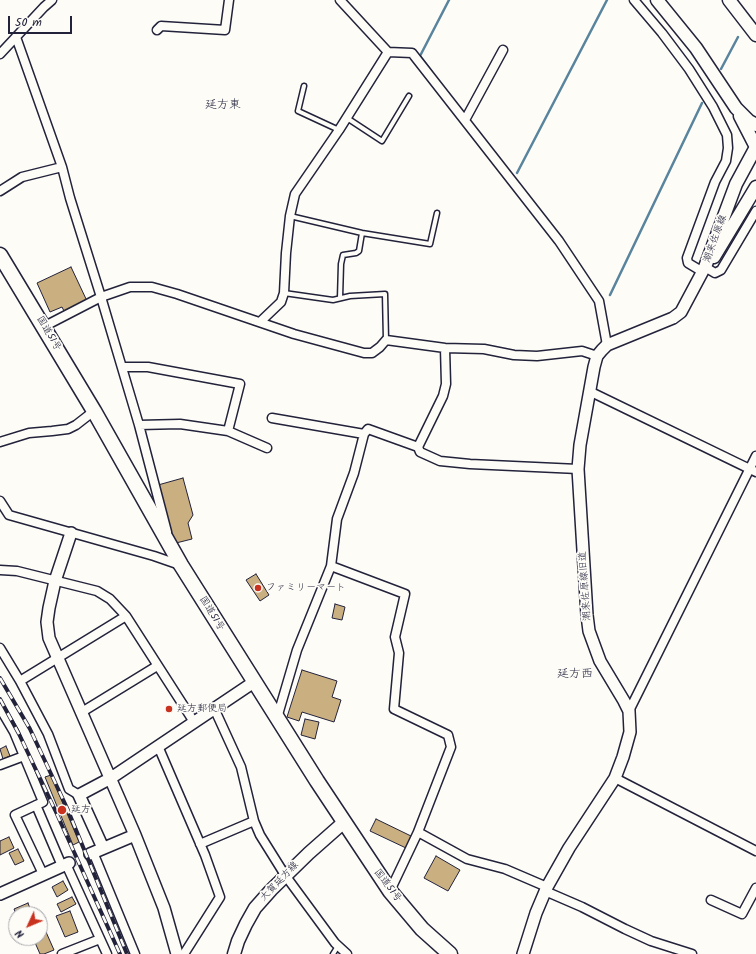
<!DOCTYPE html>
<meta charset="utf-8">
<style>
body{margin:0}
#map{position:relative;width:756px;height:954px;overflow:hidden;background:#fdfcf7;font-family:Kalam,sans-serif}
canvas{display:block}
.north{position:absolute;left:8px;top:906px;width:40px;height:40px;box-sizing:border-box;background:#fdfcf7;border:1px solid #a5a5ac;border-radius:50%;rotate:226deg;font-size:11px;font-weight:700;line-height:16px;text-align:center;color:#22223b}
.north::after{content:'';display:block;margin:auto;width:14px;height:18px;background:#c8321e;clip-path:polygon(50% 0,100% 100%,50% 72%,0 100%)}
.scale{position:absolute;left:8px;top:16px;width:64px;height:18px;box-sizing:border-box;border:2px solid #22223b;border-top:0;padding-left:5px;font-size:12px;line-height:14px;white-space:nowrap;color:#22223b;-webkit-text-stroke:3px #fdfcf7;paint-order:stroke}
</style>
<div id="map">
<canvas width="756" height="954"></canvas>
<div class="north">N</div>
<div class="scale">50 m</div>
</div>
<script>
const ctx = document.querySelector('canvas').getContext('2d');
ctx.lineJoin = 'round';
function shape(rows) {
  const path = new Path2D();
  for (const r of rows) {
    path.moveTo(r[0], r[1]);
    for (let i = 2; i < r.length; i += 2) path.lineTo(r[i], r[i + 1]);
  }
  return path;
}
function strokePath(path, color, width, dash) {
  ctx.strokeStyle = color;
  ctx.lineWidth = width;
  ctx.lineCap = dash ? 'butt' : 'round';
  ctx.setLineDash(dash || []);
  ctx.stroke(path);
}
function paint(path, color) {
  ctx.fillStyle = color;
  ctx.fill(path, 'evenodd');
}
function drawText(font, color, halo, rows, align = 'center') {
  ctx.font = font + ' Kalam,"Klee One",sans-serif';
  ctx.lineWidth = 3.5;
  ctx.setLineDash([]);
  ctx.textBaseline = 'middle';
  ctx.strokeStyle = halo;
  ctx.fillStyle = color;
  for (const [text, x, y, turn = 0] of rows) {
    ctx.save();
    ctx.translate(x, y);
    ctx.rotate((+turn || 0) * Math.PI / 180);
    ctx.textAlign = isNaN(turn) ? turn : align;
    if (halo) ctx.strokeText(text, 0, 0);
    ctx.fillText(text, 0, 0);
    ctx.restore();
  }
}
strokePath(shape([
 [721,69,738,37],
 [432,72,420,56,449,0],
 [517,173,607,0],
 [610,295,702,103]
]), '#59849d', 2.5);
const building = shape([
 [71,267,87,301,64,311,62,307,50,312,37,283,71,267],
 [183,478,193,515,188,523,192,539,176,543,168,529,158,485,183,478],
 [256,574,269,595,260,601,246,580,256,574],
 [335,604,345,607,342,620,332,618,335,604],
 [302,670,337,681,332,697,341,700,334,722,302,712,299,721,287,717,302,670],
 [305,719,319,722,315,739,301,735,305,719],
 [6,746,10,756,3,759,0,749,6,746],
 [51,775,79,842,73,845,45,777,51,775],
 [376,819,411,836,406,848,370,831,376,819],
 [9,837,14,848,0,855,0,841,9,837],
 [18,849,24,861,15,865,9,853,18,849],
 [436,856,460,870,448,891,424,878,436,856],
 [63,881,68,890,57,897,52,887,63,881],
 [72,897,76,904,61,912,57,904,72,897],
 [28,903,32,914,16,914,14,909,28,903],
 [70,911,78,932,65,937,56,916,70,911],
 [40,923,42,923,54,950,44,954,40,954,33,938,40,938,40,923]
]);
paint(building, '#caaf80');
strokePath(building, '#22223b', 1);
strokePath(shape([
 [69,863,90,854]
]), '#d1d0d1', 11, [11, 5.5]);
const service = shape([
 [304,86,298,111,339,130],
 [347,118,382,141,409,96],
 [290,216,362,233,430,244,437,213],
 [284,293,333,300,350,296,385,294,386,340],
 [340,298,341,264,343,255,356,253,359,251,362,233],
 [333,954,338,946]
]);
const minor = shape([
 [340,0,388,52,412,53,559,241,599,301,607,345],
 [634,0,662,33,689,69,713,107,727,135,728,148,726,161,715,182,687,258,688,263,703,272],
 [157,30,161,26,225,30,229,0],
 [16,37,62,167,70,198,101,297,139,425,167,532],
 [0,54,44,7,52,0],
 [465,120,503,50],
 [0,191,22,177,62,167],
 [705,267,715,273,721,270,756,211],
 [260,322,281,302,284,293,286,253,290,216,295,194,339,130,388,52],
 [43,327,101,297,130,287,152,287,177,294,294,334,364,353,372,353,380,347,386,340,445,348,484,349,514,355,537,356,582,351,597,356],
 [122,367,148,367,240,384,228,431],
 [589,391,756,472],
 [272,418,364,434],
 [139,425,180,424,228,431,267,448],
 [0,442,29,433,52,431,68,429,76,425,94,411],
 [418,447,443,396,446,384,445,348],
 [0,501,9,515,154,556,180,565],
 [331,566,405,594,395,637,399,653,394,709,448,735,451,747,418,832,390,891],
 [0,570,17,571,97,591,110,599,126,616,194,722],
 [0,648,20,681,48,734,69,789,79,795],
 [20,681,126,616],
 [0,708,14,732,43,802,15,815,43,874],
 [214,708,241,767,254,821,260,835,285,875,335,943,347,954],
 [629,711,756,456],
 [82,712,157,666],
 [277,718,297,650,331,566,337,519,354,473,364,434,368,429,418,447,420,452,440,461,470,464,578,469],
 [158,746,205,855,220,897,184,954],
 [0,765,24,756],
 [615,778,756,851],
 [36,805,62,866],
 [418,832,467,859,505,869,547,887],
 [200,844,254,821],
 [93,852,135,954],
 [66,864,107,954],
 [545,891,582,907,625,929,651,941,692,954],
 [711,900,742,914,756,888],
 [62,954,100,939]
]);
const tertiary = shape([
 [71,533,55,581,49,608,47,622,49,638,135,835,164,908,177,954],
 [103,848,79,795,111,778,254,682],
 [90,854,135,835],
 [0,894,69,863],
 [523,954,536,913,547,887,569,848,615,778,623,757,630,732,629,711,624,701,600,661,589,631,587,615,578,469,580,445,594,367,597,356,602,350,607,345,673,318,681,312,705,267]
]);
const secondary = shape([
 [657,0,696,48,736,108,749,121,756,125],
 [729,0,756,35],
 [740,116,756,147],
 [714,257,756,187],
 [705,267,736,184,756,147],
 [234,954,238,941,246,924,255,908,271,890,309,853,343,823]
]);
const trunk = shape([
 [0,255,94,411,181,565,317,781,390,891,422,929,450,954]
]);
strokePath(service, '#22223b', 7);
strokePath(minor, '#22223b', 11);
strokePath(tertiary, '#22223b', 14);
strokePath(secondary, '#22223b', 15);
strokePath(trunk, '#22223b', 17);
strokePath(service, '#fdfcf7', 4);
strokePath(minor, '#fdfcf7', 8);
strokePath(tertiary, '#fdfcf7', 11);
strokePath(secondary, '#fdfcf7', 12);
strokePath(trunk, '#fdfcf7', 14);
const rail = shape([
 [0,678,30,729,67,808,127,954],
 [0,699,19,734,56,812,120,954]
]);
strokePath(rail, '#22223b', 4);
strokePath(rail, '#fdfcf7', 2.5, [8]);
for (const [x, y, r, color] of [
 [258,588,4,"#c8321e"],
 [169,709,4,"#c8321e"],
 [62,810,5,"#c8321e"]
]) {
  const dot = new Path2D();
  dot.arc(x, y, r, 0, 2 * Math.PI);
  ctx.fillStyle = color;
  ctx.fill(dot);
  strokePath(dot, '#fdfcf7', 1.5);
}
drawText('10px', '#22223b', '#fdfcf7', [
 ["潮来佐原線",716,239,-70],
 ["国道51号",48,334,59],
 ["潮来佐原線旧道",586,586,-94],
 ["国道51号",211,614,58],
 ["大賀延方線",280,882,-46],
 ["国道51号",387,886,53]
]);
drawText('10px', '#22223b', '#fdfcf7', [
 ["ファミリーマート",266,588],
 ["延方郵便局",177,709],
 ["延方",71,810]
], 'left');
drawText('12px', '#22223b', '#fdfcf7', [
 ["延方東",223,106],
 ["延方西",575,675]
]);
</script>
